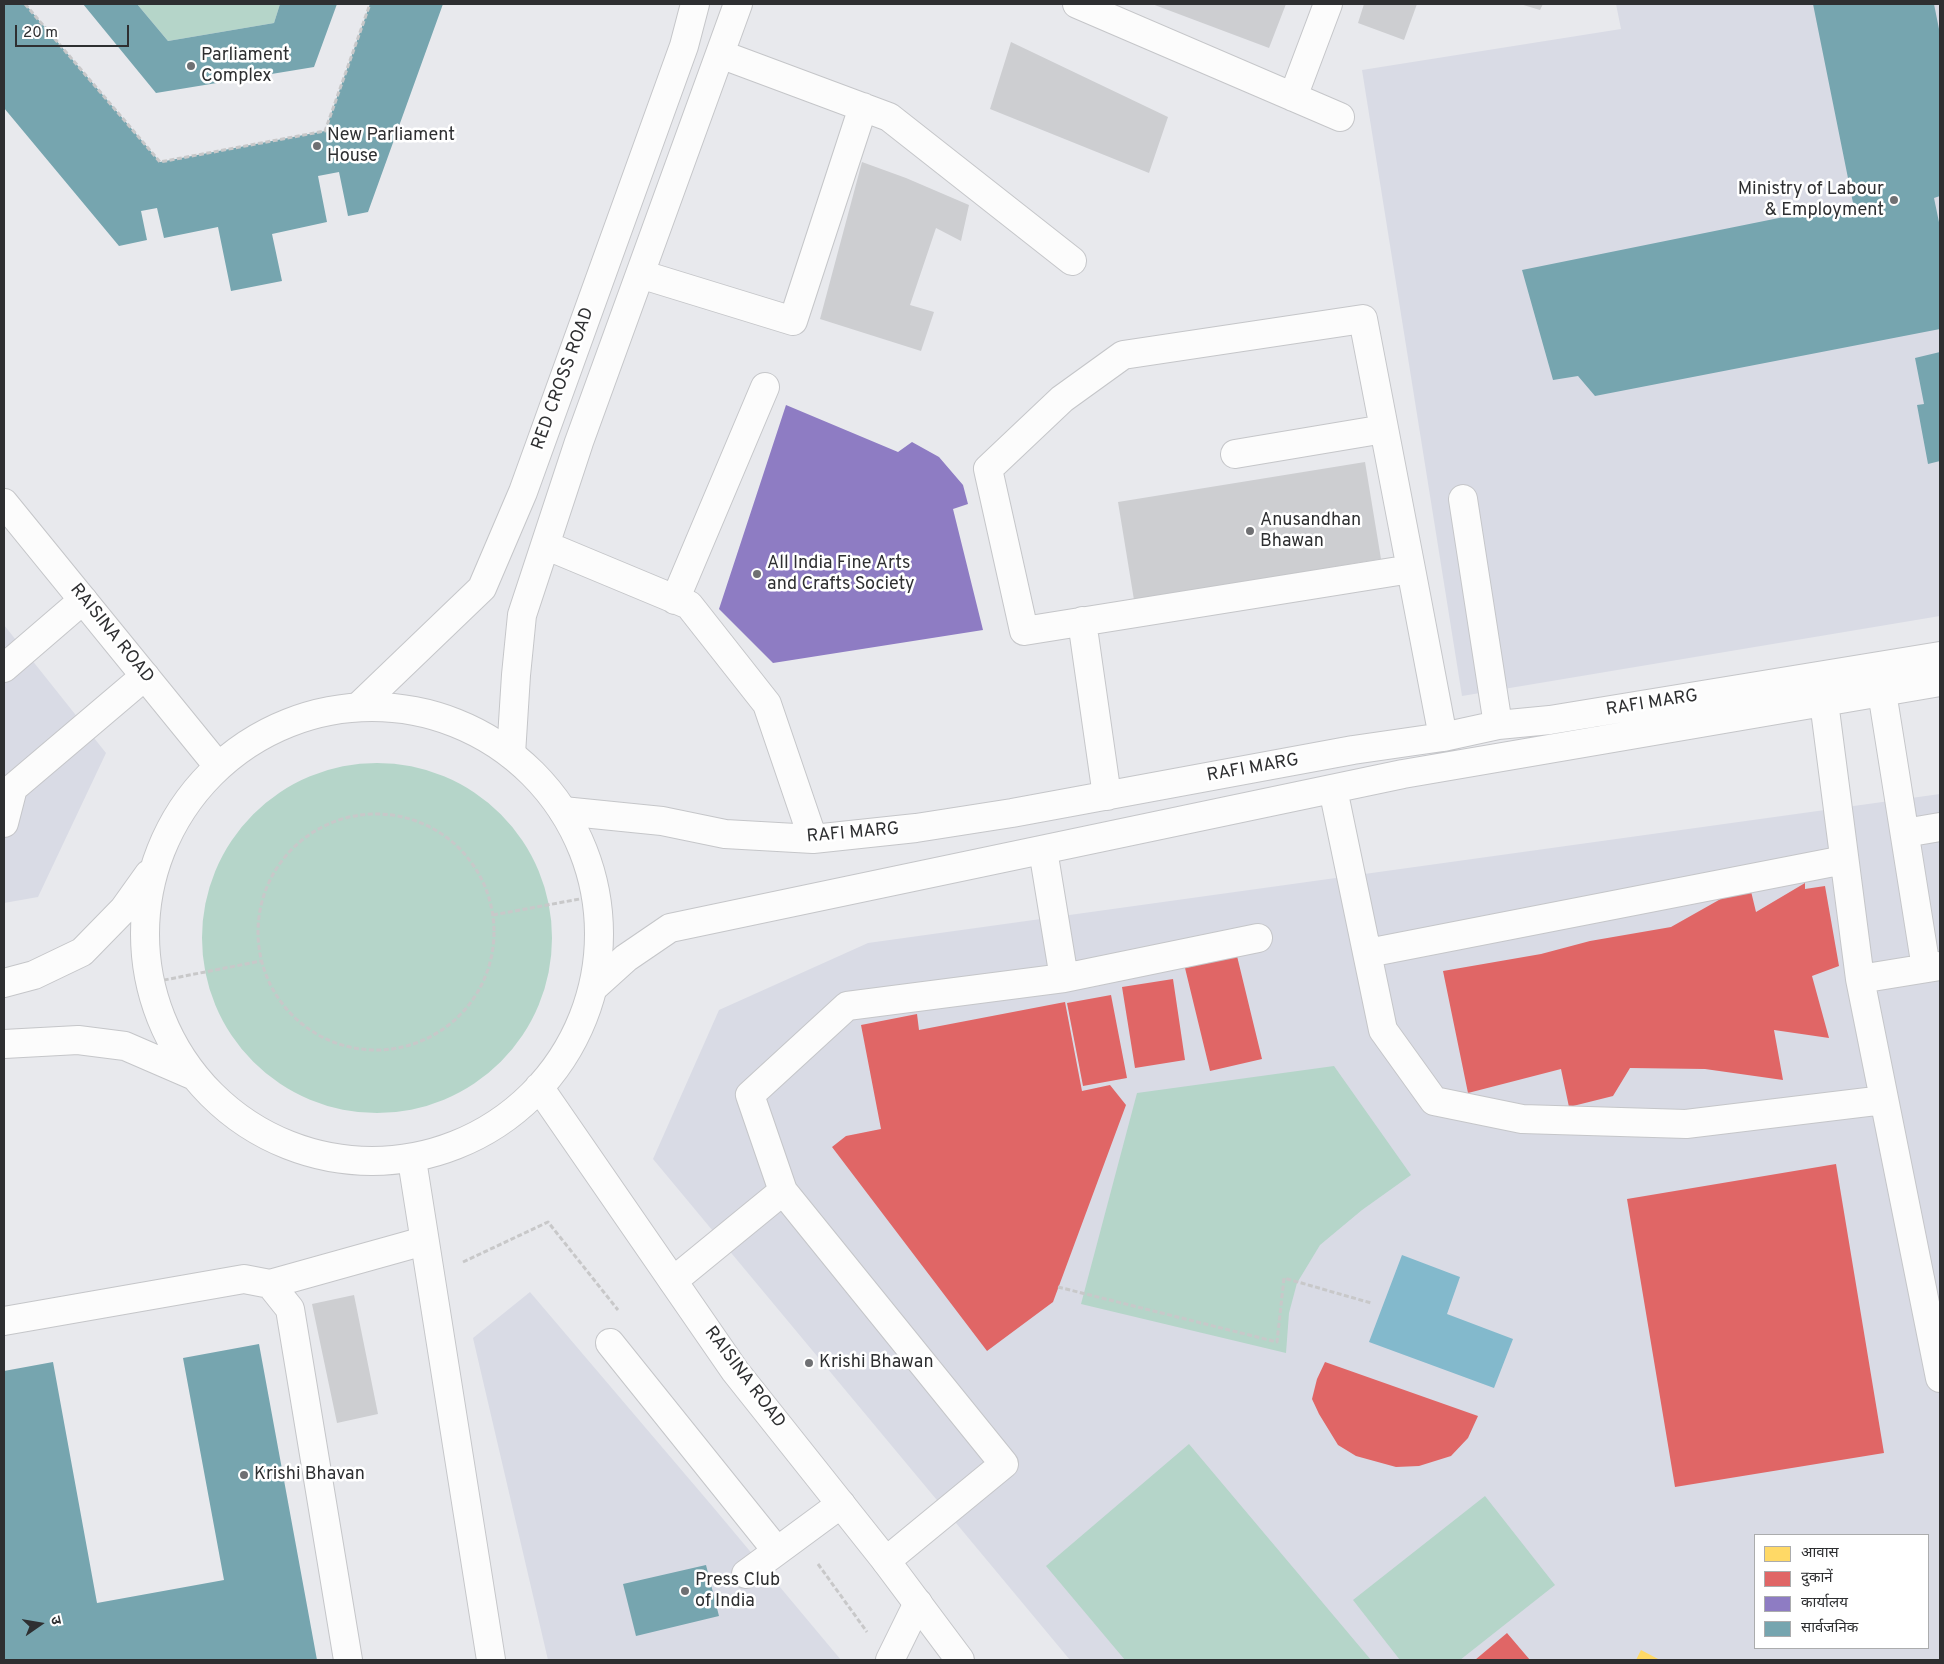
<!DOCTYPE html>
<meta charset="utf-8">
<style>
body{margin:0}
#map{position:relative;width:1944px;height:1664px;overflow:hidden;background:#e8e9ed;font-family:Overpass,"Noto Sans Devanagari",sans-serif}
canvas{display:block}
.frame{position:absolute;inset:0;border:5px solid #2e2f31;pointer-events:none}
.legend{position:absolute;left:1754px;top:1534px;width:175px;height:115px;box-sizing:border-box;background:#fff;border:1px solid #abacad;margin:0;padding:6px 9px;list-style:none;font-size:15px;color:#2e2f31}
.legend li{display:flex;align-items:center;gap:10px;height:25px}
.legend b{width:25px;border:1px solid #abacad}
.north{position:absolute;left:15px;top:1599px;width:50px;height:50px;-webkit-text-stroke:4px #fff;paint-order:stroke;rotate:77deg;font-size:14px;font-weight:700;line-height:20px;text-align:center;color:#2e2f31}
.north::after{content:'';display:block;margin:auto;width:18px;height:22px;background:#2e2f31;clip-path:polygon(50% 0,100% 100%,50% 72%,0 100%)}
.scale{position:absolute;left:15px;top:25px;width:114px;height:22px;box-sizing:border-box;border:2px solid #2e2f31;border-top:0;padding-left:6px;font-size:15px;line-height:18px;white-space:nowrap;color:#2e2f31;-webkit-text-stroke:4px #fff;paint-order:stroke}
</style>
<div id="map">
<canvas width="1944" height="1664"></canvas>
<div class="frame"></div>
<ul class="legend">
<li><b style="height:14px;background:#ffd966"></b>आवास</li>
<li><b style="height:14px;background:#e06666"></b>दुकानें</li>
<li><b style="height:14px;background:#8e7cc3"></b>कार्यालय</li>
<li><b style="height:14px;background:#76a5af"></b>सार्वजनिक</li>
</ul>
<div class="north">उ</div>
<div class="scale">20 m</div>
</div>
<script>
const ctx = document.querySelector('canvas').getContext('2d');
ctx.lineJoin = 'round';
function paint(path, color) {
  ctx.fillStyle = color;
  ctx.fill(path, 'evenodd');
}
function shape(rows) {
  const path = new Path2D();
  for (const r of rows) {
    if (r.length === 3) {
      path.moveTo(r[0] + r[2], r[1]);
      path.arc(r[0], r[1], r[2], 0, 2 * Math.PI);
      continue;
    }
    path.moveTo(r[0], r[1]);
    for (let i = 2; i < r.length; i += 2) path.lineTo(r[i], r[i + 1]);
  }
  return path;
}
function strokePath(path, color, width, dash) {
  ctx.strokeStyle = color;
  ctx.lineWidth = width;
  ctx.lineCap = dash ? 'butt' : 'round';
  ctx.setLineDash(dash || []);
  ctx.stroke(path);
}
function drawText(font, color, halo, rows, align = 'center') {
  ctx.font = font + ' Overpass,sans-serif';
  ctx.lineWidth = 5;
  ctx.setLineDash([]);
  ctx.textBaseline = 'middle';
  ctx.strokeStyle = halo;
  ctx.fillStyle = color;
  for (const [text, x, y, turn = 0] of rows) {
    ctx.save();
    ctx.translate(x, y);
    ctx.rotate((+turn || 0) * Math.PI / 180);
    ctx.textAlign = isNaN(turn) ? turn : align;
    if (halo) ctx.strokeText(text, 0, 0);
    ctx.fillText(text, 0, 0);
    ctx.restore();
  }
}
paint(shape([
 [1616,4,1940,4,1940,616,1462,696,1362,70,1621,29],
 [4,625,106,753,38,897,4,903],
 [1940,794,1940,1660,1070,1660,653,1159,719,1010,868,943],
 [1755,1535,1928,1535,1928,1648,1755,1648],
 [530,1292,713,1507,841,1660,548,1660,473,1338]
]), '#d9dbe5');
paint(shape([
 [137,4,280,4,274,23,168,41],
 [377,938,175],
 [1334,1066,1411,1175,1362,1210,1320,1245,1297,1283,1289,1313,1286,1353,1081,1304,1137,1093],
 [1189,1444,1371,1660,1125,1660,1046,1566],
 [1485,1496,1555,1585,1460,1660,1400,1660,1353,1600]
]), '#b5d5c9');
paint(shape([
 [1402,1255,1460,1277,1447,1314,1513,1339,1494,1388,1369,1342]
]), '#83b9cc');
paint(shape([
 [1641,1650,1660,1660,1636,1660]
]), '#ffd966');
paint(shape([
 [1749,883,1756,912,1805,883,1805,889,1825,886,1839,966,1812,976,1829,1038,1774,1030,1783,1080,1705,1069,1630,1068,1613,1096,1569,1107,1561,1069,1468,1093,1443,971,1541,954,1590,941,1671,927],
 [1237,956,1262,1059,1210,1071,1185,968],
 [1173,979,1185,1060,1135,1068,1122,987],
 [1111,995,1127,1078,1083,1086,1067,1003],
 [1065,1002,1082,1091,1110,1085,1126,1105,1053,1302,987,1351,832,1147,846,1136,881,1129,861,1025,917,1014,919,1030],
 [1836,1164,1884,1453,1675,1487,1627,1199],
 [1325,1362,1478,1416,1468,1438,1451,1456,1419,1466,1396,1467,1356,1456,1338,1445,1319,1414,1312,1399,1317,1379],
 [1507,1633,1530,1660,1475,1660]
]), '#e06666');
paint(shape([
 [786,405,898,452,912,442,939,457,963,485,968,504,953,509,983,630,773,663,719,609]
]), '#8e7cc3');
paint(shape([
 [4,4,25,4,160,162,325,131,370,4,443,4,368,212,348,216,339,172,318,176,327,222,272,234,282,281,231,291,218,227,164,238,157,208,141,211,147,240,119,246,4,108],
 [83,4,137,4,168,41,274,23,280,4,337,4,314,67,156,93],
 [1813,4,1934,4,1940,34,1940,196,1934,198,1940,227,1940,329,1595,396,1578,376,1553,380,1522,270,1853,203],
 [1940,352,1940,461,1928,464,1917,405,1924,404,1915,358],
 [259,1344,317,1660,4,1660,4,1371,53,1362,97,1603,224,1580,183,1358],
 [706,1565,719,1616,636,1636,623,1584]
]), '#76a5af');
paint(shape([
 [1152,4,1286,4,1269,48],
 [1364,4,1417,4,1404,40,1358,23],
 [1520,4,1543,4,1540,10],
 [1011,42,1168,117,1149,173,990,109],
 [862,162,906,178,969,205,961,241,936,228,910,305,934,312,921,351,820,319],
 [1365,462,1381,559,1134,600,1118,502],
 [354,1295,378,1414,337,1423,312,1304]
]), '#cdced1');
const minor = shape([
 [1077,4,1340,117],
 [720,54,889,117,1072,261],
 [1293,97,1328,4],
 [640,274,793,321,863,107],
 [1235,454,1384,429],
 [1463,499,1498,725],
 [545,545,689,605,767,704,813,839],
 [1411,569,1024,631,988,469,1062,399,1123,355,1363,319,1411,569,1443,737],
 [675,600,765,387],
 [1082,621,1107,796],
 [4,668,83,600],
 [1882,692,1926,968],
 [1824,702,1860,979,1940,1378],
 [358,707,482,588,523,492,684,46,695,4],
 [511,754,516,675,522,615,579,442,738,4],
 [1333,789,1383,1030,1434,1101,1522,1119,1686,1124,1884,1100],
 [563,811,662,821,725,834,813,839,916,828,1012,813,1353,750,1443,737,1498,725,1550,720,1940,656],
 [4,823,13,788,145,676],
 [1905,833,1940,827],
 [1043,850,1064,978],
 [1368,953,1844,860],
 [1860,979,1940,966],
 [595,986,626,958,670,928,1403,774,1940,682],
 [783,1191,750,1095,847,1006,1064,978,1258,938],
 [673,1281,783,1191,1004,1464,886,1561],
 [270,1284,424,1241],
 [4,1321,244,1279,270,1284,290,1309,348,1660],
 [610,1343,777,1551],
 [746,1574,841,1504],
 [890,1660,918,1603]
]);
const major = shape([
 [4,503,218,766],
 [372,934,227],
 [4,983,34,975,82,952,124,909,149,874],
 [4,1044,78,1040,125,1046,192,1075],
 [539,1087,735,1371,886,1561,960,1660],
 [412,1160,491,1660]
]);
strokePath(minor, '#c5c6c9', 30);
strokePath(major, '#c5c6c9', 30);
strokePath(shape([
 [25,4,160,162,325,131,370,4],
 [376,932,118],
 [493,915,596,896],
 [149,983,261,961],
 [463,1262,548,1222,618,1310],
 [1058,1287,1277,1342,1284,1278,1371,1303],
 [818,1564,867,1632]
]), '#c8c8c9', 3, [5, 2.5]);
strokePath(minor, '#fcfcfc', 28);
strokePath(major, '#fcfcfc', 28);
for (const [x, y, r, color] of [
 [191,66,5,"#6f7073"],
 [317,146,5,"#6f7073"],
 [1894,200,5,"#6f7073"],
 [1250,531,5,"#6f7073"],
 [757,574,5,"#6f7073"],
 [809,1363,5,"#6f7073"],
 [244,1475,5,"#6f7073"],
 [685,1591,5,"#6f7073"]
]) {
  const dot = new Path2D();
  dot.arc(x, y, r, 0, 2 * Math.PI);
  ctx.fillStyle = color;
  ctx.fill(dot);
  strokePath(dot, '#fff', 2);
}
drawText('18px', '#2e2f31', '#fff', [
 ["Parliament",201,56],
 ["Complex",201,77],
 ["New Parliament",327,136],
 ["House",327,157],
 ["Ministry of Labour",1884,190,"right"],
 ["& Employment",1884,211,"right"],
 ["Anusandhan",1260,521],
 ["Bhawan",1260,542],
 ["All India Fine Arts",767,564],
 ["and Crafts Society",767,585],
 ["Krishi Bhawan",819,1363],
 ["Krishi Bhavan",254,1475],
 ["Press Club",695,1581],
 ["of India",695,1602]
], 'left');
drawText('18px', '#2e2f31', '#fff', [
 ["RED CROSS ROAD",564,379,-70],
 ["RAISINA ROAD",111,634,51],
 ["RAFI MARG",1652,704,-9],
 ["RAFI MARG",1253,769,-10],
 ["RAFI MARG",853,834,-5],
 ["RAISINA ROAD",744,1378,53]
]);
</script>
